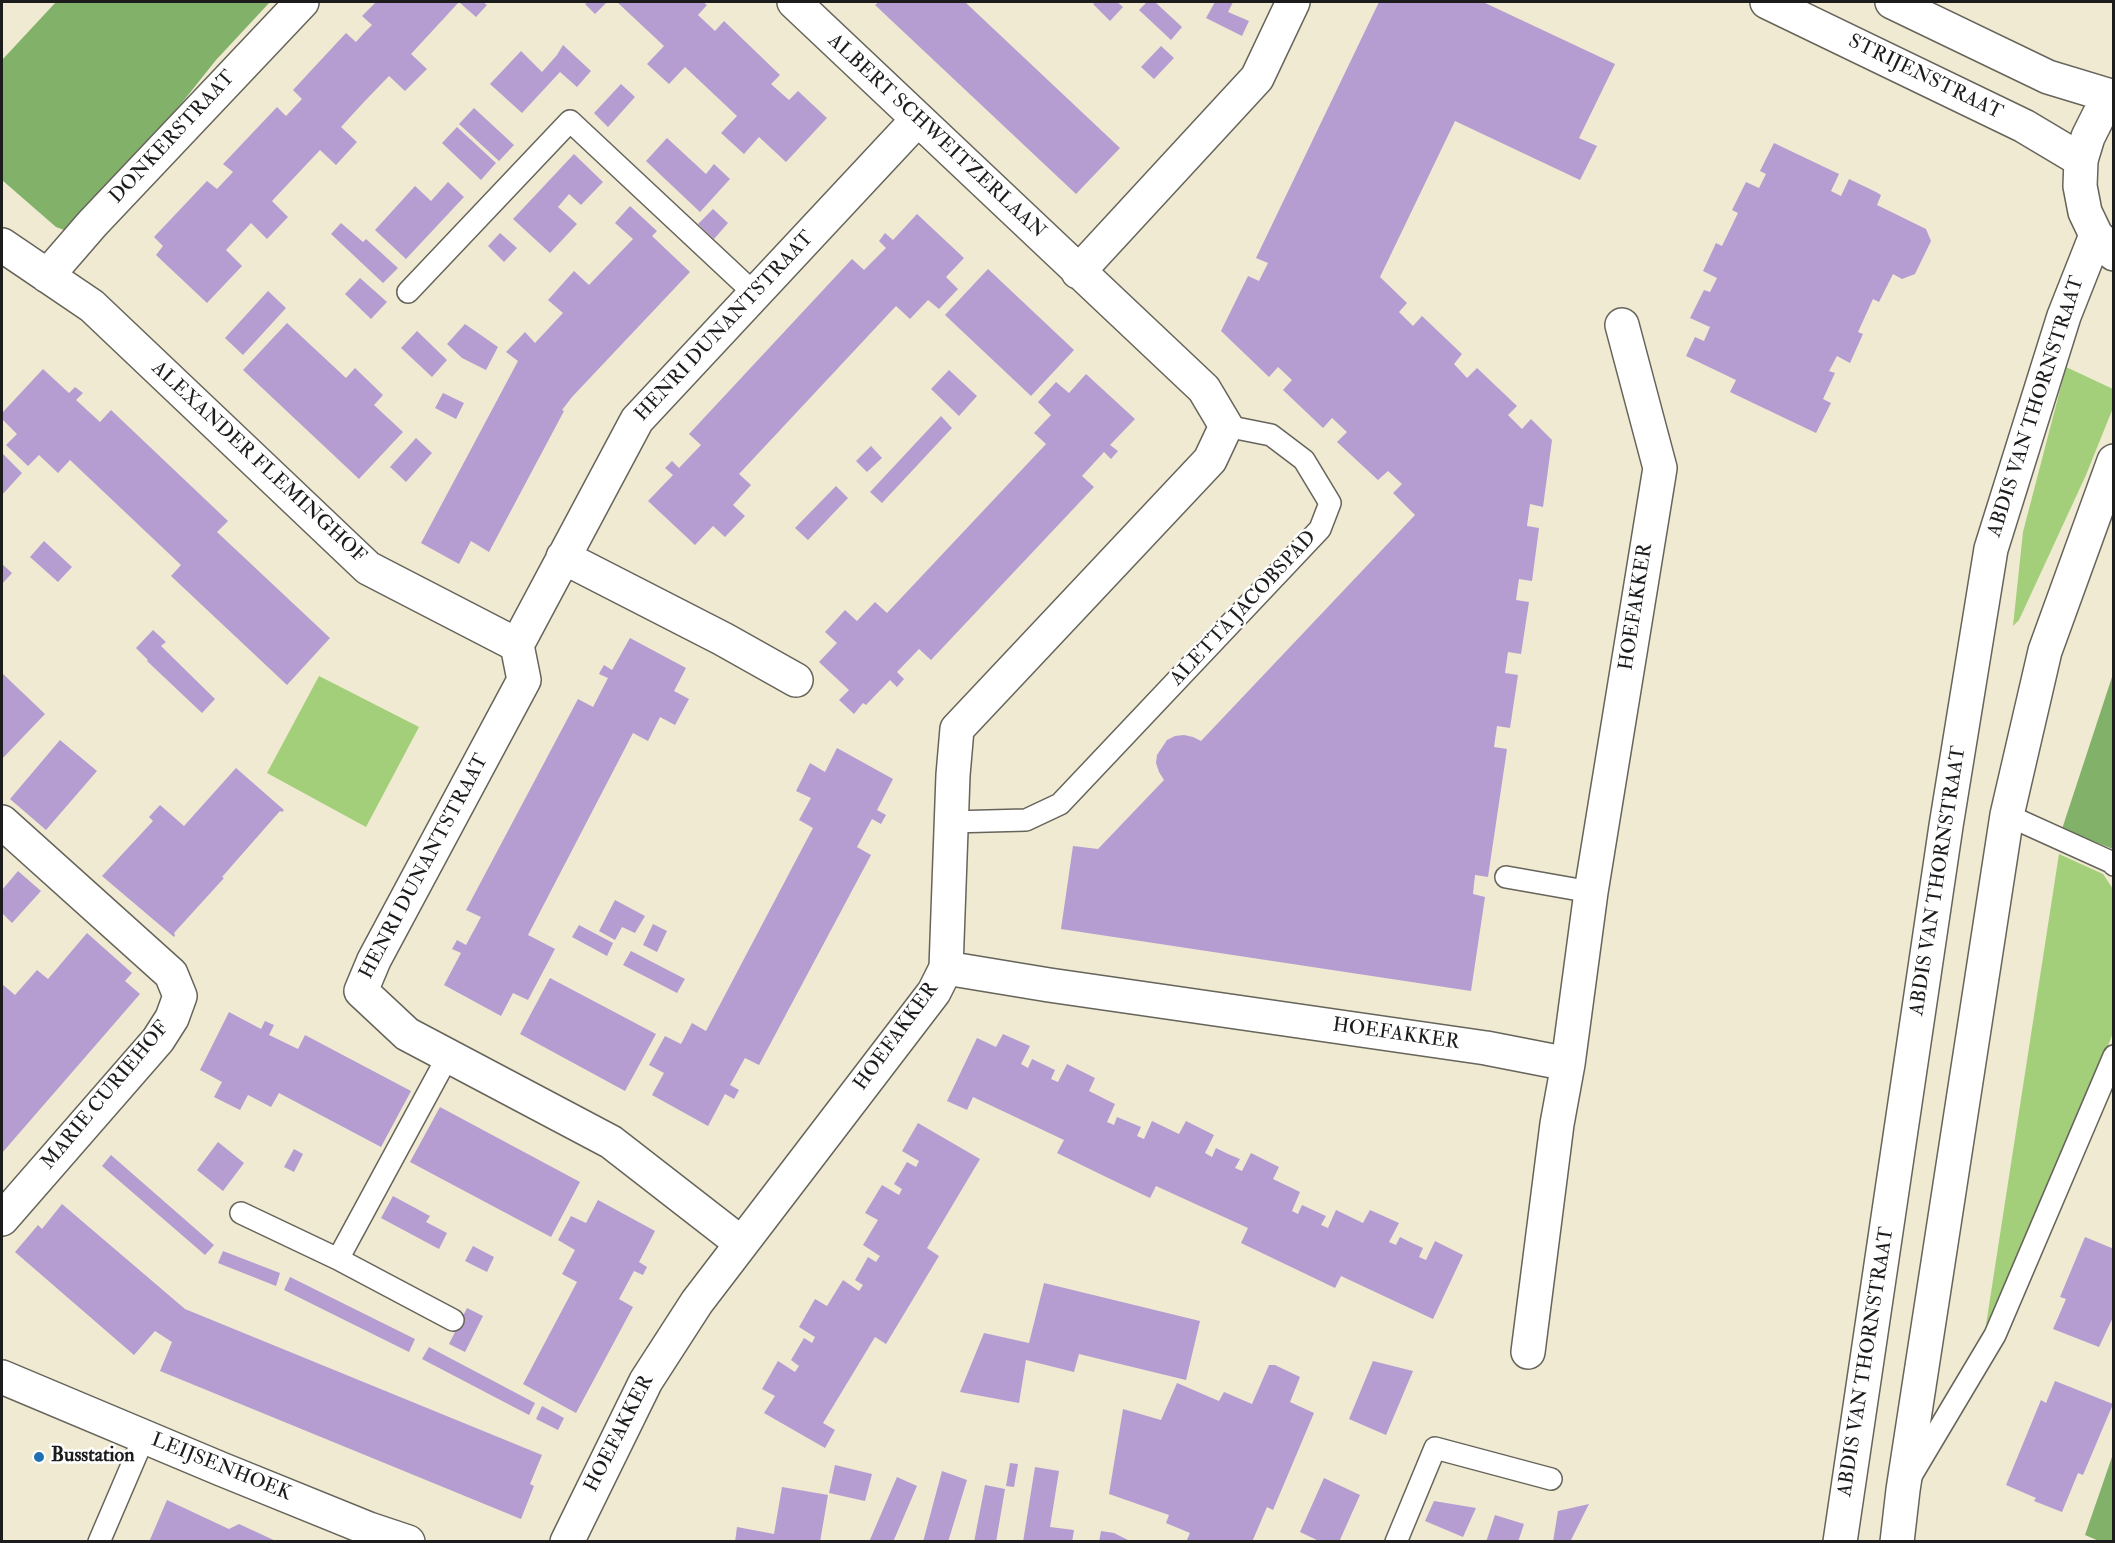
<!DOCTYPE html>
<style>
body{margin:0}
#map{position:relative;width:2115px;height:1543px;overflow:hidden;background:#efead1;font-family:"IM FELL Double Pica",serif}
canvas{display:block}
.frame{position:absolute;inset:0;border:3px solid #1c1c1c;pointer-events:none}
</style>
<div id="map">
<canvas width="2115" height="1543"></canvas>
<div class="frame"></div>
</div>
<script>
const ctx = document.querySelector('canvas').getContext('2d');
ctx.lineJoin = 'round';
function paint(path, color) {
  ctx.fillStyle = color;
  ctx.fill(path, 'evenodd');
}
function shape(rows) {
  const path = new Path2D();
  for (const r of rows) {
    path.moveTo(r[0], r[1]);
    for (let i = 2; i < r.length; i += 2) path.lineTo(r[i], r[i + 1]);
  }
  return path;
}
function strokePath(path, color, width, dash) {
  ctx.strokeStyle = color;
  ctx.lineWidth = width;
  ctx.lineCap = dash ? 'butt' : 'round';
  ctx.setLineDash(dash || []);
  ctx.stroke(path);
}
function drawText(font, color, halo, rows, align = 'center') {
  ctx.font = font + ' "IM FELL Double Pica",serif';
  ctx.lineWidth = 5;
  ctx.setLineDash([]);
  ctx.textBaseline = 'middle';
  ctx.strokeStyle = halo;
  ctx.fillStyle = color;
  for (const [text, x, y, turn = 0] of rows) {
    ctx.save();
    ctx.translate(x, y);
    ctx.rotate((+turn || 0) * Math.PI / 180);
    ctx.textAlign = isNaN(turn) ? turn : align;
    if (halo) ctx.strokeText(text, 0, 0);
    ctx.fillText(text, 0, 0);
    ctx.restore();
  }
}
paint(shape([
 [2066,367,2113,389,2113,408,2086,475,2019,620,2013,626,2023,532],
 [319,676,419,727,366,827,267,773],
 [2059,854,2103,874,2113,889,2113,1033,2089,1093,2037,1209,1995,1319,1991,1324,1986,1325]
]), '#a3ce7a');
paint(shape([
 [56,2,270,2,216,60,169,119,72,224,64,230,56,227,2,180,2,60],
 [2113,674,2113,849,2062,829],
 [2113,1454,2113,1541,2099,1541,2085,1535]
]), '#82b16a');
paint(shape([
 [376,2,483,2,487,5,476,17,459,2,411,54,427,69,405,91,389,76,363,103,341,127,357,142,336,165,320,150,272,201,288,217,267,239,251,223,226,250,242,266,207,303,156,255,163,246,154,237,207,181,217,189,233,172,223,164,277,107,286,116,302,99,293,90,346,33,356,42,364,33,372,25,362,16],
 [588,2,607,2,595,14,585,4],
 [617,2,703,2,707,5,698,15,715,31,724,21,780,75,771,84,781,93,789,100,798,91,827,118,786,162,759,137,744,154,721,133,737,116,685,67,669,84,647,64,664,46],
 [879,2,965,2,1120,148,1076,194,875,5],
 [1096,2,1117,2,1123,7,1110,21,1093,4],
 [1147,2,1155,2,1182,27,1171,40,1139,10],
 [1215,2,1233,2,1228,12,1249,21,1242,36,1206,18],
 [1379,2,1483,2,1615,64,1579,138,1597,146,1580,180,1455,121,1380,277,1407,303,1399,312,1413,326,1422,316,1462,354,1454,364,1467,378,1477,368,1517,406,1508,415,1522,429,1531,419,1552,440,1543,507,1530,504,1527,526,1539,528,1532,581,1519,579,1516,600,1529,602,1521,654,1508,652,1505,673,1518,675,1510,728,1497,726,1494,747,1507,749,1488,877,1475,875,1473,894,1485,897,1471,991,1061,929,1073,846,1098,849,1164,780,1159,772,1156,763,1157,755,1167,740,1175,736,1184,735,1193,737,1201,741,1415,515,1393,493,1402,484,1388,471,1378,480,1337,442,1347,432,1332,418,1323,428,1283,390,1292,380,1278,367,1269,377,1221,331,1248,276,1259,281,1268,263,1256,258],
 [563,45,591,71,577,87,560,72,522,113,490,84,521,51,542,72,557,55],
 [1161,46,1174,58,1154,79,1141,67],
 [621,84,635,97,608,127,594,113],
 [474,108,514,145,499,161,459,124],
 [457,127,496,163,481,180,442,143],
 [667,138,706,174,714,164,730,179,700,212,646,161],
 [1774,143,1839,174,1831,191,1841,196,1849,179,1876,192,1881,195,1877,205,1926,229,1931,241,1915,274,1902,279,1893,274,1879,302,1873,299,1858,332,1863,334,1850,363,1837,356,1829,371,1835,373,1823,399,1831,403,1816,433,1730,392,1736,380,1686,356,1695,337,1704,341,1710,327,1690,318,1704,290,1710,292,1717,278,1703,271,1716,243,1722,246,1738,213,1732,210,1746,182,1759,188,1766,174,1760,171],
 [574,154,603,182,581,205,569,194,558,207,577,224,550,253,513,219],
 [448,182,464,197,406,259,375,230,415,186,431,201],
 [630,206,657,231,652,236,690,272,572,397,562,410,564,411,489,552,471,541,459,564,421,543,518,361,506,352,525,332,535,343,563,313,548,300,574,271,589,285,633,239,615,223],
 [713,209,728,223,714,239,698,224],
 [917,214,964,258,946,277,958,289,939,309,928,300,910,319,896,306,739,474,751,485,733,505,745,516,725,537,713,526,695,545,648,501,673,475,665,468,672,461,679,468,701,445,689,434,852,259,864,270,886,248,879,241,885,233,893,240],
 [341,223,363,242,366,239,398,268,383,283,331,234],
 [500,233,517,248,504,262,488,246],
 [988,269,1074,350,1031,396,945,315],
 [360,278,387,302,371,319,345,294],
 [268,291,286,308,243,355,225,338],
 [287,323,346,378,355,368,383,395,374,405,403,432,359,479,243,370],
 [465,324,498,347,486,370,462,358,447,344],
 [417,331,447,360,432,377,401,348],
 [43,369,69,393,75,387,83,393,76,400,100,422,111,410,228,521,217,532,330,638,287,685,171,576,181,565,70,460,58,473,39,455,28,466,6,445,17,434,2,419,2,413],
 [949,370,977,396,959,416,931,389],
 [1086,374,1135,419,1110,445,1118,451,1111,459,1104,452,1082,476,1094,487,931,660,919,649,897,672,904,679,897,687,890,680,866,705,863,703,854,714,839,700,849,690,819,662,837,643,825,632,845,610,857,621,875,602,887,613,1046,444,1034,433,1051,415,1038,402,1056,382,1069,393],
 [443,393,464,403,456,419,435,408],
 [941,416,952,428,882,503,870,492],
 [416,438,432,453,406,482,390,467],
 [871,446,882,458,867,472,856,461],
 [2,453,22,473,2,495],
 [836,486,848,498,808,540,795,528],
 [44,541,72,567,58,582,30,557],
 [2,564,12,573,2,584],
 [153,630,166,642,161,646,215,699,202,713,147,661,148,660,136,648],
 [630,638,686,668,674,691,689,699,675,725,660,717,648,741,633,733,528,935,555,949,528,1000,513,993,501,1016,444,985,461,953,452,949,457,940,466,945,481,917,466,910,578,699,593,707,608,678,599,674,601,670,604,665,612,670],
 [2,673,45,714,2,759],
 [60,740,97,771,46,830,10,799],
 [837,748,893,779,877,810,886,815,881,824,872,819,857,847,871,855,759,1065,745,1058,730,1085,739,1090,734,1099,725,1094,708,1126,652,1095,664,1073,649,1065,665,1036,681,1044,692,1023,706,1031,813,828,799,820,811,798,796,791,810,763,825,772],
 [236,768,284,810,282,812,280,811,222,877,224,878,174,933,175,935,174,937,102,876,153,821,149,817,160,805,184,826],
 [18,871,41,891,12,923,2,913,2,890],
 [615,900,645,916,635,933,622,927,615,940,599,931],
 [653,924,667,931,657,952,643,945],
 [579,925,613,943,607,956,572,937],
 [87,933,132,973,125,981,140,994,2,1153,2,984,15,995,37,970,48,979],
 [631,951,685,979,677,993,623,965],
 [550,978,656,1034,625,1091,520,1034],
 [229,1012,261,1029,265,1021,274,1025,269,1035,298,1049,305,1035,411,1091,381,1147,279,1093,271,1107,248,1095,240,1110,214,1097,222,1082,200,1070],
 [1003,1034,1030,1046,1021,1064,1028,1068,1032,1059,1055,1070,1051,1079,1058,1082,1067,1064,1095,1078,1089,1091,1115,1104,1107,1122,1114,1125,1117,1117,1141,1127,1137,1136,1144,1139,1152,1121,1179,1134,1186,1121,1214,1135,1205,1153,1212,1157,1216,1148,1228,1154,1240,1159,1235,1168,1242,1171,1251,1153,1279,1167,1273,1179,1300,1192,1292,1211,1298,1214,1302,1205,1326,1216,1321,1225,1328,1228,1336,1210,1363,1223,1370,1210,1399,1223,1389,1242,1396,1245,1400,1237,1412,1243,1423,1248,1419,1257,1426,1260,1435,1241,1463,1255,1433,1319,1341,1276,1335,1288,1287,1265,1241,1243,1248,1228,1156,1186,1150,1198,1104,1176,1057,1153,1064,1140,973,1097,967,1110,947,1101,977,1038,996,1047],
 [440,1107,580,1182,551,1237,410,1162],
 [918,1123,980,1159,927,1248,939,1256,886,1344,875,1337,823,1423,835,1430,825,1448,764,1413,775,1396,762,1389,778,1361,795,1372,799,1366,791,1360,804,1338,812,1343,815,1337,799,1327,815,1299,827,1306,843,1280,859,1291,863,1285,855,1280,868,1257,876,1262,880,1256,863,1245,878,1220,865,1213,882,1185,899,1195,902,1189,894,1184,907,1162,916,1167,919,1161,902,1151],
 [218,1142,244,1163,223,1191,197,1170],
 [294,1149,303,1154,294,1172,284,1167],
 [111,1155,214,1245,205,1255,102,1166],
 [393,1196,430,1216,426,1222,447,1233,439,1249,381,1218],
 [598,1200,655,1231,639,1262,647,1267,643,1275,634,1271,619,1299,633,1307,576,1413,523,1384,577,1282,562,1274,575,1250,558,1240,571,1216,586,1223],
 [62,1204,185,1309,542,1455,530,1484,534,1486,521,1519,160,1371,172,1342,155,1331,134,1355,15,1252,38,1225,42,1229],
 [2085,1237,2114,1249,2114,1315,2099,1347,2053,1329,2066,1299,2060,1297],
 [473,1246,494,1257,487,1272,465,1261],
 [223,1251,280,1273,276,1286,218,1263],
 [290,1277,415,1339,409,1352,284,1290],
 [1044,1283,1200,1321,1186,1380,1079,1354,1074,1372,1026,1360,1019,1403,960,1392,984,1333,1029,1343],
 [467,1308,483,1316,465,1352,449,1344],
 [429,1347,535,1403,529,1415,422,1359],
 [1373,1361,1413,1371,1386,1435,1349,1419],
 [1269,1365,1275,1365,1300,1377,1290,1402,1314,1413,1273,1510,1267,1507,1252,1542,1186,1542,1190,1533,1166,1523,1169,1515,1109,1494,1123,1409,1161,1420,1177,1383,1219,1401,1224,1392,1252,1404],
 [2055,1381,2113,1404,2083,1475,2078,1473,2062,1512,2034,1501,2036,1498,2006,1485,2041,1400,2046,1403],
 [542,1406,564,1418,558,1430,536,1419],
 [1010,1463,1018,1464,1014,1487,1006,1486],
 [835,1465,872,1474,865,1501,829,1493],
 [1035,1467,1059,1471,1050,1527,1074,1530,1072,1542,1023,1542],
 [942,1471,967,1480,948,1542,923,1542],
 [897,1477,917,1486,893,1542,869,1542],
 [1324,1478,1360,1495,1339,1542,1321,1542,1300,1532],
 [985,1485,1005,1489,996,1542,974,1542],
 [782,1487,828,1495,820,1542,735,1542,737,1527,774,1534],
 [167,1500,229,1529,239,1524,278,1542,149,1542],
 [1434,1501,1476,1508,1463,1537,1425,1521],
 [1589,1504,1570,1542,1553,1542,1558,1511],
 [1495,1515,1524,1524,1518,1542,1486,1542],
 [1101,1531,1114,1533,1132,1542,1099,1542]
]), '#b59dd2');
const service = shape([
 [408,292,570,121,755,294],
 [2007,815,2111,862,2114,865],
 [951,822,1026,820,1060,804,1320,529,1330,503,1304,460,1271,435,1226,426],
 [1506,877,1591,892],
 [241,1213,338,1259,453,1320],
 [338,1259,448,1056],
 [1911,1476,1995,1335,2114,1056],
 [99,1542,144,1437],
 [1396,1542,1435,1448,1551,1479]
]);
const minor = shape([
 [2,245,92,306,368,568,517,645],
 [1078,272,1257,78,1293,2],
 [47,276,92,224,302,2],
 [563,557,723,639,796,680],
 [2,822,171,974,180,996,172,1018,158,1040,2,1219],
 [946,968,1049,985,1486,1048,1568,1064],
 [741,1243,611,1142,407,1034,361,991,374,960,524,680,517,645,637,420,918,119],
 [1528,1352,1557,1124,1568,1064,1591,892,1660,468,1622,325],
 [567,1542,646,1381,697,1302,934,992,946,968,953,775,957,729,1210,460,1226,426,1204,389,794,2]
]);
const tertiary = shape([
 [1767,2,2024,126,2081,160],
 [1892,2,2048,77,2114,97],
 [2,1377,221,1469,369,1529,408,1542]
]);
const secondary = shape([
 [2114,98,2099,115,2088,137,2081,160,2080,186,2085,212,2096,235,2114,254],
 [1840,1542,1946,826,1991,549,2064,316,2096,235],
 [1897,1542,1903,1490,2007,815,2045,651,2114,461]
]);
strokePath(service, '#66645b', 24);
strokePath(minor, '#66645b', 36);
strokePath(tertiary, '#66645b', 36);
strokePath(secondary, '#66645b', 36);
strokePath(service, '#fff', 21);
strokePath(minor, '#fff', 33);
strokePath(tertiary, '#fff', 33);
strokePath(secondary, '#fff', 33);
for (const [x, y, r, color] of [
 [39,1457,6,"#1f6fb2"]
]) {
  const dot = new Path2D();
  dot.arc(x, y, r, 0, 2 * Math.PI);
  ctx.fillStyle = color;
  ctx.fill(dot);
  strokePath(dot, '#fff', 2);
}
drawText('20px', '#1c1c1c', '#fff', [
 ["STRIJENSTRAAT",1925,78,26],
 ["ALBERT SCHWEITZERLAAN",936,137,43],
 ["DONKERSTRAAT",173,138,-47],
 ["HENRI DUNANTSTRAAT",725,327,-47],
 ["ABDIS VAN THORNSTRAAT",2037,407,-72],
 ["ALEXANDER FLEMINGHOF",258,463,43],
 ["HOEFAKKER",1637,607,-81],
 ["ALETTA JACOBSPAD",1244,609,-47],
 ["HENRI DUNANTSTRAAT",425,867,-62],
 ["ABDIS VAN THORNSTRAAT",1939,881,-81],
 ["HOEFAKKER",1396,1035,8],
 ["HOEFAKKER",897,1037,-54],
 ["MARIE CURIEHOF",106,1096,-50],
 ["ABDIS VAN THORNSTRAAT",1867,1362,-81],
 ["HOEFAKKER",620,1434,-63],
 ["LEIJSENHOEK",221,1468,22]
]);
drawText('bold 20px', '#1c1c1c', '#fff', [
 ["Busstation",51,1457]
], 'left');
</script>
